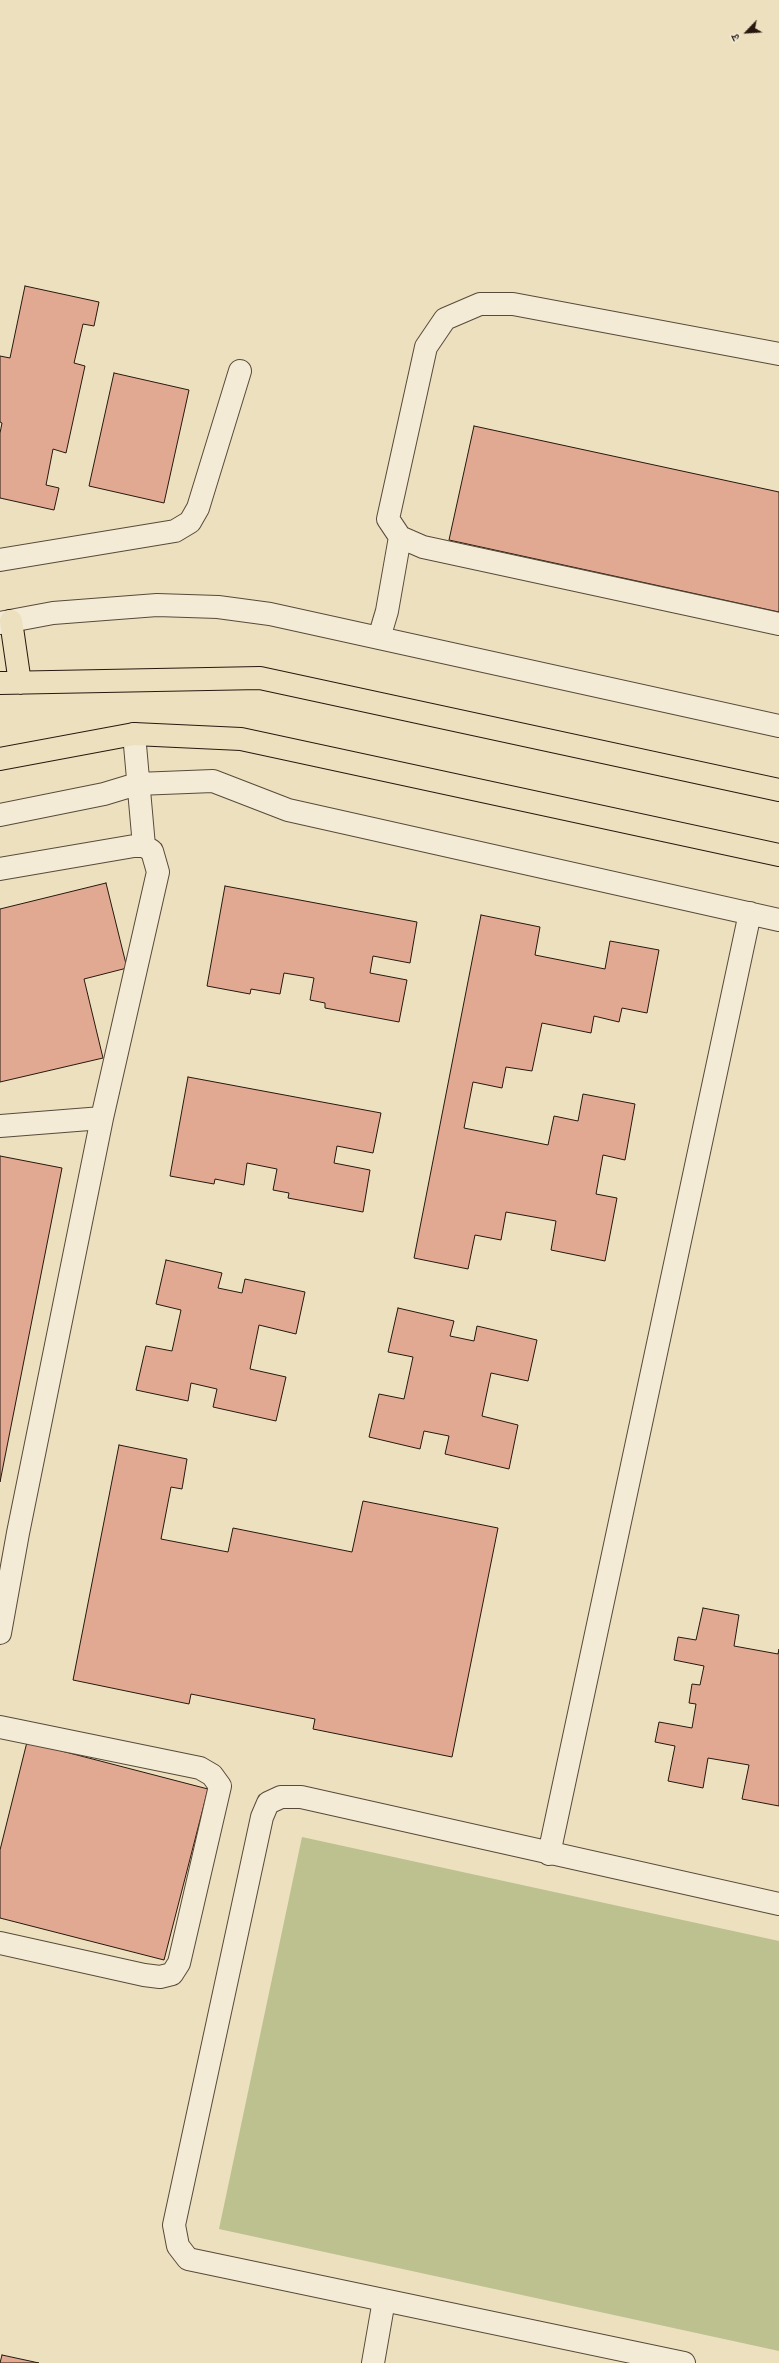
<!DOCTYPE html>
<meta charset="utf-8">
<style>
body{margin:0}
#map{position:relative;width:779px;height:2363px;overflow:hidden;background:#ede0be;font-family:"Sorts Mill Goudy","Noto Serif Devanagari",serif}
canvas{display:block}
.north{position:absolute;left:727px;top:12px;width:40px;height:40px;-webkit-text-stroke:3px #f3ebd5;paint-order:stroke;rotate:245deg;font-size:11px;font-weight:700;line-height:16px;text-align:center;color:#27180f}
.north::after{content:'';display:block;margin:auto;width:14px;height:18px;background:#27180f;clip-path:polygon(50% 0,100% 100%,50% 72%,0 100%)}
</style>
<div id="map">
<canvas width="779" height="2363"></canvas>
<div class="north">उ</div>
</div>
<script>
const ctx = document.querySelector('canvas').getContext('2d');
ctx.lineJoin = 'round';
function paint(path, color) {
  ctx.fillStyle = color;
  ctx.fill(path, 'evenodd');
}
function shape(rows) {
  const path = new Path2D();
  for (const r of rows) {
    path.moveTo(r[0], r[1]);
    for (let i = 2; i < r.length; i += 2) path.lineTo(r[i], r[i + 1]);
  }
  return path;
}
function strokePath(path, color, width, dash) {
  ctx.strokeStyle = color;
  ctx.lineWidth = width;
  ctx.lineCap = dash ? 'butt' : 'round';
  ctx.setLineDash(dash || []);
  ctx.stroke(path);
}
paint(shape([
 [302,1837,779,1941,779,2351,219,2229]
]), '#bcc18f');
const building = shape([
 [25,286,99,302,94,326,83,324,74,363,85,366,66,453,53,449,46,485,59,488,54,510,0,498,0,433,2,423,0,422,0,356,10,358,25,286],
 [114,373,189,390,164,503,89,486,114,373],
 [474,426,779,492,779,612,449,540,474,426],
 [106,883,127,968,84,979,103,1058,0,1082,0,909,106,883],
 [225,886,417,922,410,963,373,956,370,973,407,980,399,1022,325,1008,325,1003,310,1000,314,978,284,973,280,994,251,989,250,994,207,986,225,886],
 [481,915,540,927,535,955,605,969,610,941,659,950,647,1013,622,1008,619,1022,594,1016,591,1033,542,1023,532,1071,506,1067,502,1088,473,1082,464,1128,548,1145,554,1116,578,1121,583,1094,635,1104,625,1160,603,1155,596,1194,617,1198,605,1261,551,1250,556,1221,506,1212,501,1240,475,1235,468,1269,414,1258,481,915],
 [188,1077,381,1113,373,1153,337,1146,334,1163,370,1170,363,1212,288,1198,289,1193,273,1190,277,1169,247,1163,244,1185,215,1179,214,1184,170,1176,188,1077],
 [0,1156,62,1168,0,1482,0,1156],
 [166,1260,222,1273,218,1288,242,1293,245,1279,305,1292,296,1334,259,1325,250,1369,286,1377,276,1421,213,1407,217,1389,191,1383,188,1401,136,1390,146,1346,172,1351,181,1310,156,1304,166,1260],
 [398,1308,454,1321,450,1336,474,1341,477,1326,537,1340,528,1381,491,1373,482,1416,518,1425,509,1469,445,1454,449,1436,424,1431,420,1449,369,1437,379,1394,404,1399,413,1357,388,1352,398,1308],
 [119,1445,187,1459,182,1489,171,1487,161,1539,228,1552,233,1528,352,1552,363,1501,498,1528,452,1757,313,1729,315,1719,191,1694,189,1704,73,1680,119,1445],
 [703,1608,739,1615,734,1646,778,1654,779,1649,779,1806,742,1799,749,1765,708,1758,703,1788,668,1781,675,1746,655,1742,659,1722,692,1728,696,1704,689,1703,692,1684,700,1685,704,1666,674,1660,678,1637,696,1640,703,1608],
 [27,1742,208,1789,164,1960,0,1918,0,1850,27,1742],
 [2,2355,39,2363,0,2363,2,2355]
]);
paint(building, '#e2a992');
strokePath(building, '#27180f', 1);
const minor = shape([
 [779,354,513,304,480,304,445,319,426,347,388,519,400,537,423,547,779,624],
 [0,560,175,531,190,522,198,508,240,371],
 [0,623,53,613,157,605,218,607,270,614,779,726],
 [379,638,387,611,400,537],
 [134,734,144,846],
 [0,815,104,794,137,784,213,781,288,810,779,920],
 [0,869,134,846,144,846,152,851,158,872,102,1118,18,1533,0,1633],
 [0,1126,102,1118],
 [0,1727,200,1768,212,1775,220,1786,179,1963,172,1974,160,1977,144,1975,0,1943],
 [549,1854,750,913],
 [373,2363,384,2300],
 [684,2363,188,2259,178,2246,174,2225,262,1817,268,1803,281,1797,301,1797,779,1904]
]);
const major = shape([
 [11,621,20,683],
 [0,683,260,678,779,790],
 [0,759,134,734,241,739,779,855]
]);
strokePath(minor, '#584a3b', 24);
strokePath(major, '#27180f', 24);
strokePath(minor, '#f3ebd5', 22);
strokePath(major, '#ede0be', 22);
</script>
